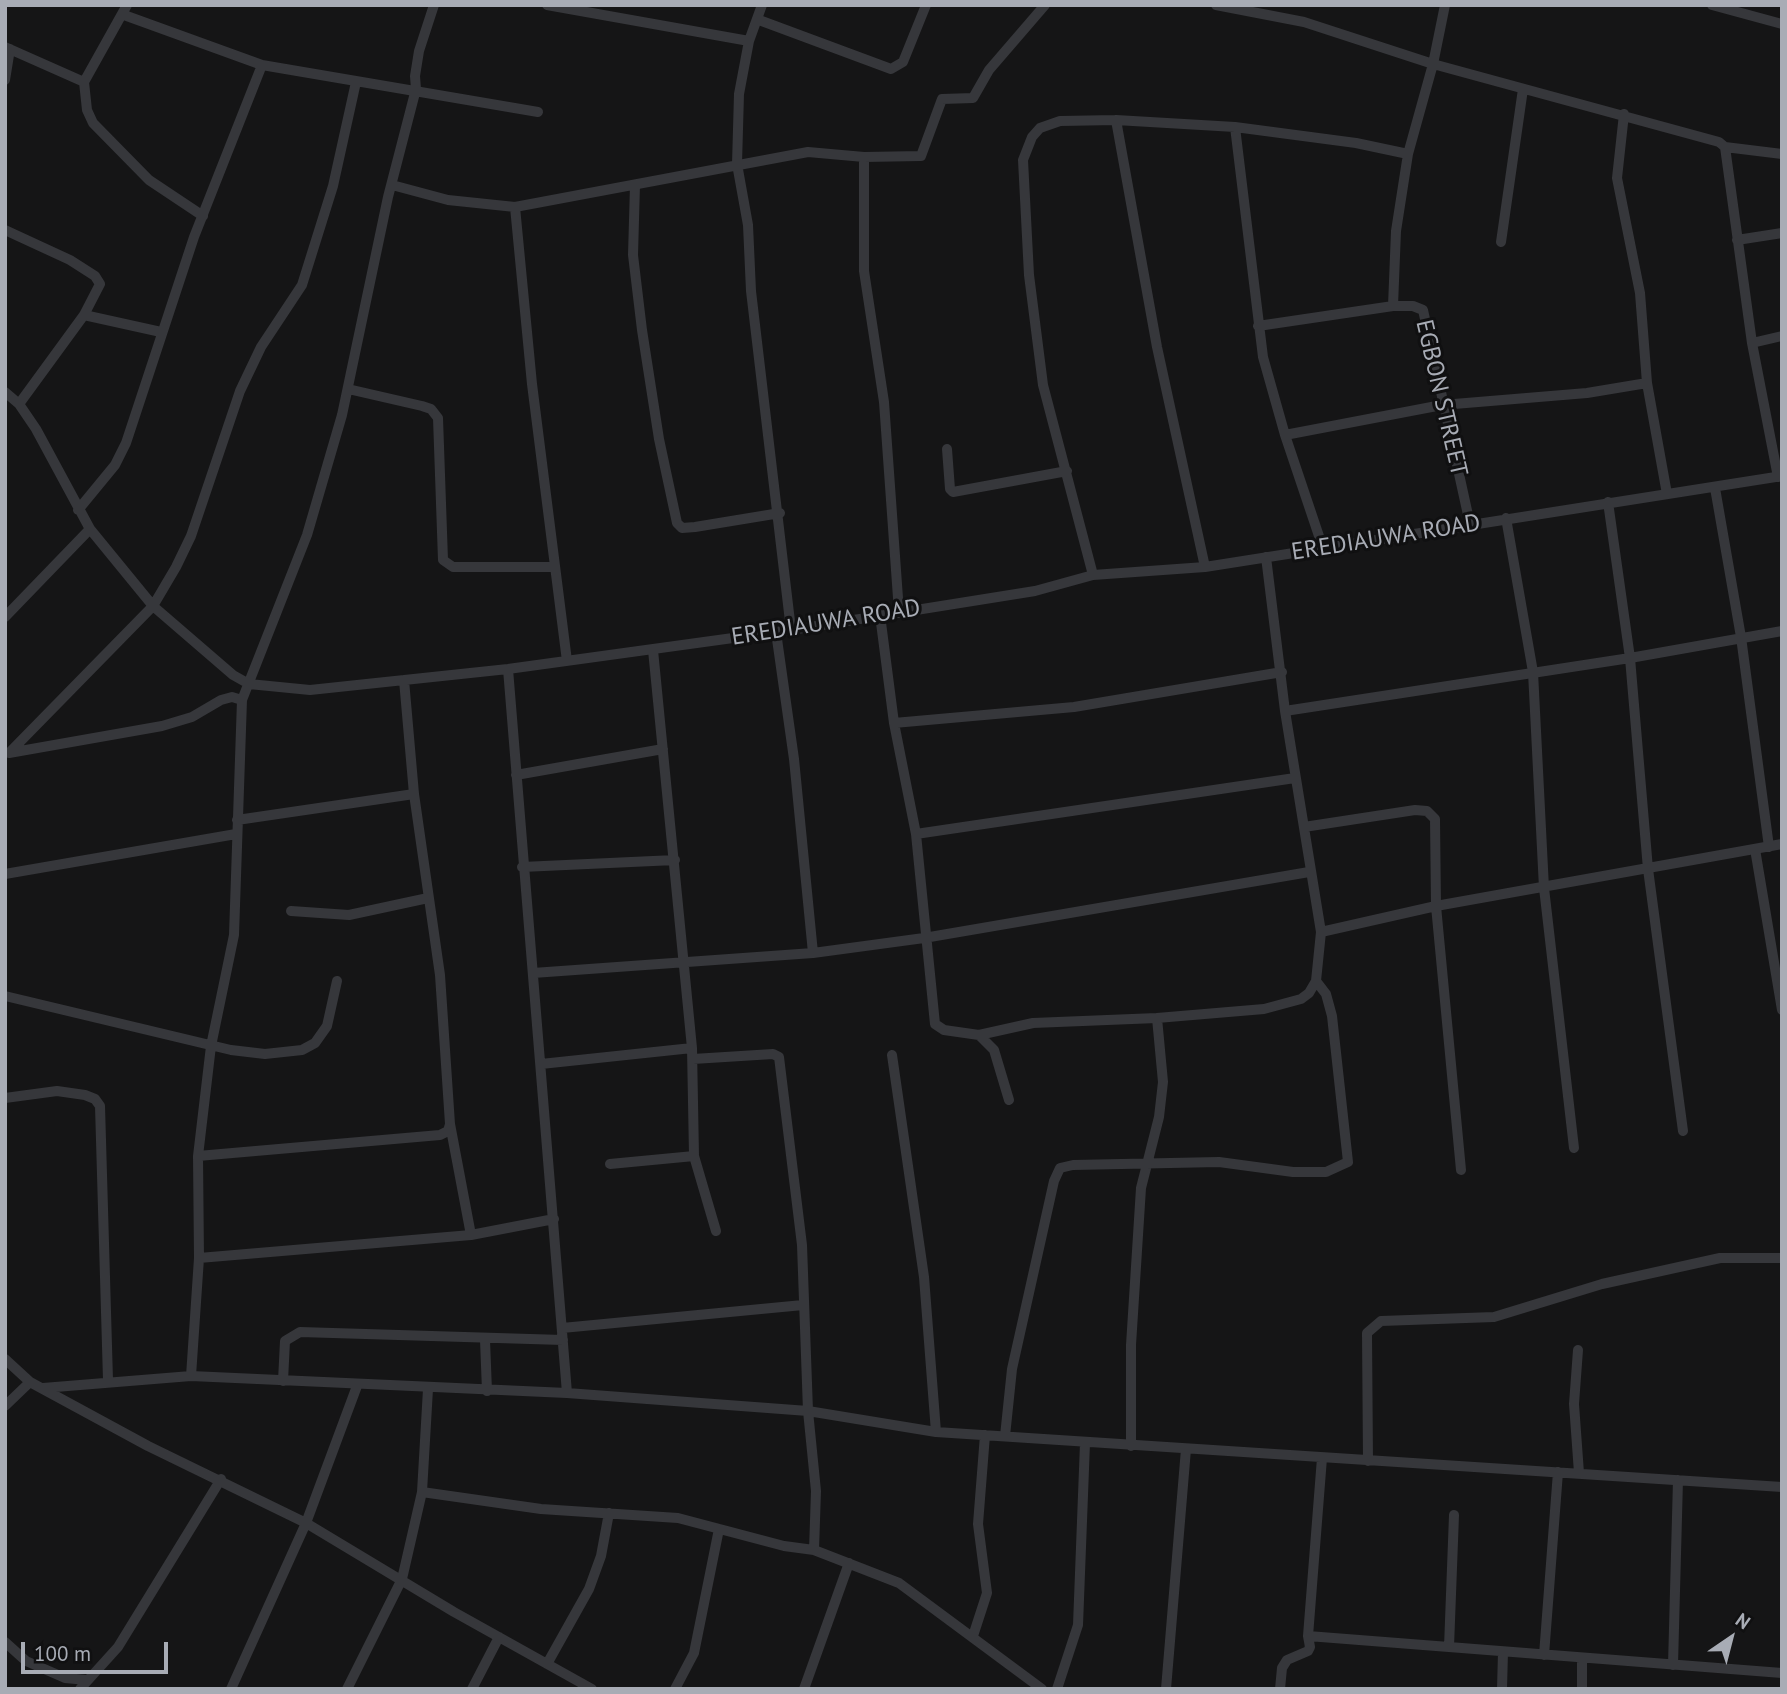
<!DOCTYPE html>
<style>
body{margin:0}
#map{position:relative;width:1787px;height:1694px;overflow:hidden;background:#151516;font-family:"PT Sans",sans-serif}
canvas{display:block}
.frame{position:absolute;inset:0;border:7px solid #a8acb5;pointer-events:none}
.north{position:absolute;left:1696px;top:1603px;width:70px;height:70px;-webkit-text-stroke:5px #101011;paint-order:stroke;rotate:35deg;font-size:19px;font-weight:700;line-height:28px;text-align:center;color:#a8acb5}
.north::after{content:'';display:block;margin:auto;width:24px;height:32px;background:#a8acb5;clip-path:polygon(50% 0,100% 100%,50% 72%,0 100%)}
.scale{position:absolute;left:21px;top:1642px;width:147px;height:32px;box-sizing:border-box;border:4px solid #a8acb5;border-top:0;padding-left:9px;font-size:21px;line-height:24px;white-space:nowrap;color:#a8acb5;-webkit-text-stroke:5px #101011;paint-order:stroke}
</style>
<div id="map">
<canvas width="1787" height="1694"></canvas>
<div class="frame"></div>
<div class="north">N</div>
<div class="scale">100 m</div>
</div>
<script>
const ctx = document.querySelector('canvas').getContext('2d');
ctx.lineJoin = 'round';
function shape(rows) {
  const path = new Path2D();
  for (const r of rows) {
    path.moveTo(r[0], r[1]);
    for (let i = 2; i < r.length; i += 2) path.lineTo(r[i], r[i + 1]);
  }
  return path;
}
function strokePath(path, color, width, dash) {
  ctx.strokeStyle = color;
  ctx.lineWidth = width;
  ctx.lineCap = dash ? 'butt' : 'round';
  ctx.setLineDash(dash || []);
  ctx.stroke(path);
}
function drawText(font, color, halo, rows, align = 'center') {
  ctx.font = font + ' "PT Sans",sans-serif';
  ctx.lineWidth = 6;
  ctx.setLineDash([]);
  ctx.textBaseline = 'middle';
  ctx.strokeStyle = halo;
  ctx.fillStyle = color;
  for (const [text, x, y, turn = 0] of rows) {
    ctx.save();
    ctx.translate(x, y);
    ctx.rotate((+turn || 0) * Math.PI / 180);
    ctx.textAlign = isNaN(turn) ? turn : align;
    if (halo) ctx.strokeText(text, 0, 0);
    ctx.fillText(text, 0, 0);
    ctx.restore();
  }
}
strokePath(shape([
 [547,5,749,41],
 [762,5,749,41,739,94,737,164,748,225,751,291,791,630],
 [1216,5,1304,22,1433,64,1719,142,1725,147,1782,154],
 [1712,5,1782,24],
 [124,15,262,65,538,112],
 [759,20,891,69,903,62,926,5],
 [5,47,84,82,127,5],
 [5,80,10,49],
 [84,82,87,110,93,123,149,180,203,216],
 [1624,114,1617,178,1640,293,1647,383,1667,494],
 [1116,120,1157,347,1205,567],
 [1235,127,1263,357,1285,435,1323,548],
 [1725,147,1752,343,1778,477],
 [864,157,864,271,884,402,899,612],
 [392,185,448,200,515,207,808,152,864,157,921,156,942,99,973,98,989,70,1045,5],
 [635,185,633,255,642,330,659,439,677,523,682,528,695,527,780,513],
 [515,207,532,384,567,661],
 [5,230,70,260,95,276,100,284,84,315,19,404],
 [1737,240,1782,233],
 [1501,242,1523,89],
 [1393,306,1396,231,1408,154,1433,64,1445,5],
 [84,315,161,332],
 [1258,326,1393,306,1413,306,1423,310,1470,524],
 [1752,343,1782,336],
 [348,389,422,406,431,409,438,418,443,560,453,567,555,567],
 [5,392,19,404,36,429,90,529,153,606,233,675,249,684,310,690,508,669,791,630,1035,591,1093,575,1205,567,1782,476],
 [1285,435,1442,405,1587,393,1647,383],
 [947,449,950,489,953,492,1067,471],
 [1715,488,1741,637,1769,847],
 [1608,502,1630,658,1648,869,1683,1131],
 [78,510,115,465,126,443,194,237,262,65],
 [1506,518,1533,672,1544,888,1574,1148],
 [1266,557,1285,711,1321,932,1436,906,1782,844],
 [1093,575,1043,385,1029,275,1023,160,1032,137,1040,128,1060,121,1116,120,1235,127,1356,143,1408,154],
 [880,615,894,723,916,834,935,1024,944,1030,979,1035,1033,1023,1157,1018,1264,1009,1301,999,1309,993,1316,981,1321,932],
 [5,617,90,529],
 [776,632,794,759,813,953],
 [653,650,692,1048,694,1156,716,1231],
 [508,669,567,1393],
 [1285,711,1630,658,1782,631],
 [894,723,1074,707,1282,672],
 [10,752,153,606,176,567,191,536,240,391,261,347,302,285,333,186,356,82],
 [9,753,162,726,192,717,221,700,232,697,242,700],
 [516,775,663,749],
 [237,820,414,794],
 [1304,827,1415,810,1427,811,1435,819,1436,906,1461,1170],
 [916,834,1295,778],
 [1755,849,1782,1010],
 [522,867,675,860],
 [5,874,236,834],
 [291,911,349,915,428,898],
 [533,973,813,953,924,938,1309,872],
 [5,996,231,1050,265,1054,302,1050,315,1043,327,1026,337,981],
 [979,1035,994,1050,1009,1100],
 [892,1055,924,1277,936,1432],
 [693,1059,773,1054,779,1057,802,1245,808,1411,816,1491,814,1550],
 [541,1064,692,1048],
 [5,1098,57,1091,85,1095,95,1099,100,1106,108,1380],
 [450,1124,471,1235],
 [198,1156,440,1135,448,1131,450,1124,440,975,414,794,404,680],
 [610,1164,694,1156],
 [199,1258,471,1235,554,1219],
 [562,1328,803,1305],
 [485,1340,487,1391],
 [1578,1350,1574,1404,1579,1473],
 [5,1359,30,1382,148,1446,306,1523,454,1612,592,1689],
 [191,1376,199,1258,198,1156,211,1046,234,935,242,700,307,535,342,415,388,197,416,89,415,76,419,51,434,5],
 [283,1381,285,1341,300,1332,563,1340],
 [43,1388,191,1376,567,1393,808,1411,936,1432,1782,1487],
 [5,1406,30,1382],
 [1005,1436,1012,1369,1054,1181,1060,1168,1073,1165,1219,1162,1293,1172,1326,1172,1348,1162,1332,1016,1326,994,1316,981],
 [1131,1446,1131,1345,1141,1188,1159,1117,1163,1082,1157,1018],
 [1368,1461,1367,1333,1381,1321,1494,1317,1602,1284,1720,1258,1782,1258],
 [422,1492,541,1509,678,1518,784,1546,814,1550,899,1583,1042,1689],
 [973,1636,987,1593,978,1524,985,1435],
 [1308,1636,1782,1673],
 [5,1642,26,1661,65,1678,87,1680],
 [1449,1647,1454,1515],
 [1544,1655,1558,1472],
 [1582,1658,1582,1689],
 [547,1664,589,1589,601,1556,609,1513],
 [1673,1665,1678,1480],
 [80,1689,118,1647,221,1479],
 [231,1689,306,1523,357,1386],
 [347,1689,402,1579,422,1492,428,1389],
 [472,1689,499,1637],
 [675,1689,694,1653,719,1529],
 [804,1689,849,1563],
 [1057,1689,1078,1625,1085,1443],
 [1166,1689,1186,1449],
 [1280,1689,1282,1668,1287,1660,1308,1651,1310,1647,1308,1636,1322,1458],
 [1502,1689,1503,1652]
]), '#36373b', 10);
drawText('24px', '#a8acb5', '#101011', [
 ["EGBON STREET",1441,398,77],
 ["EREDIAUWA ROAD",1386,538,-9],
 ["EREDIAUWA ROAD",826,623,-9]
]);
</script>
